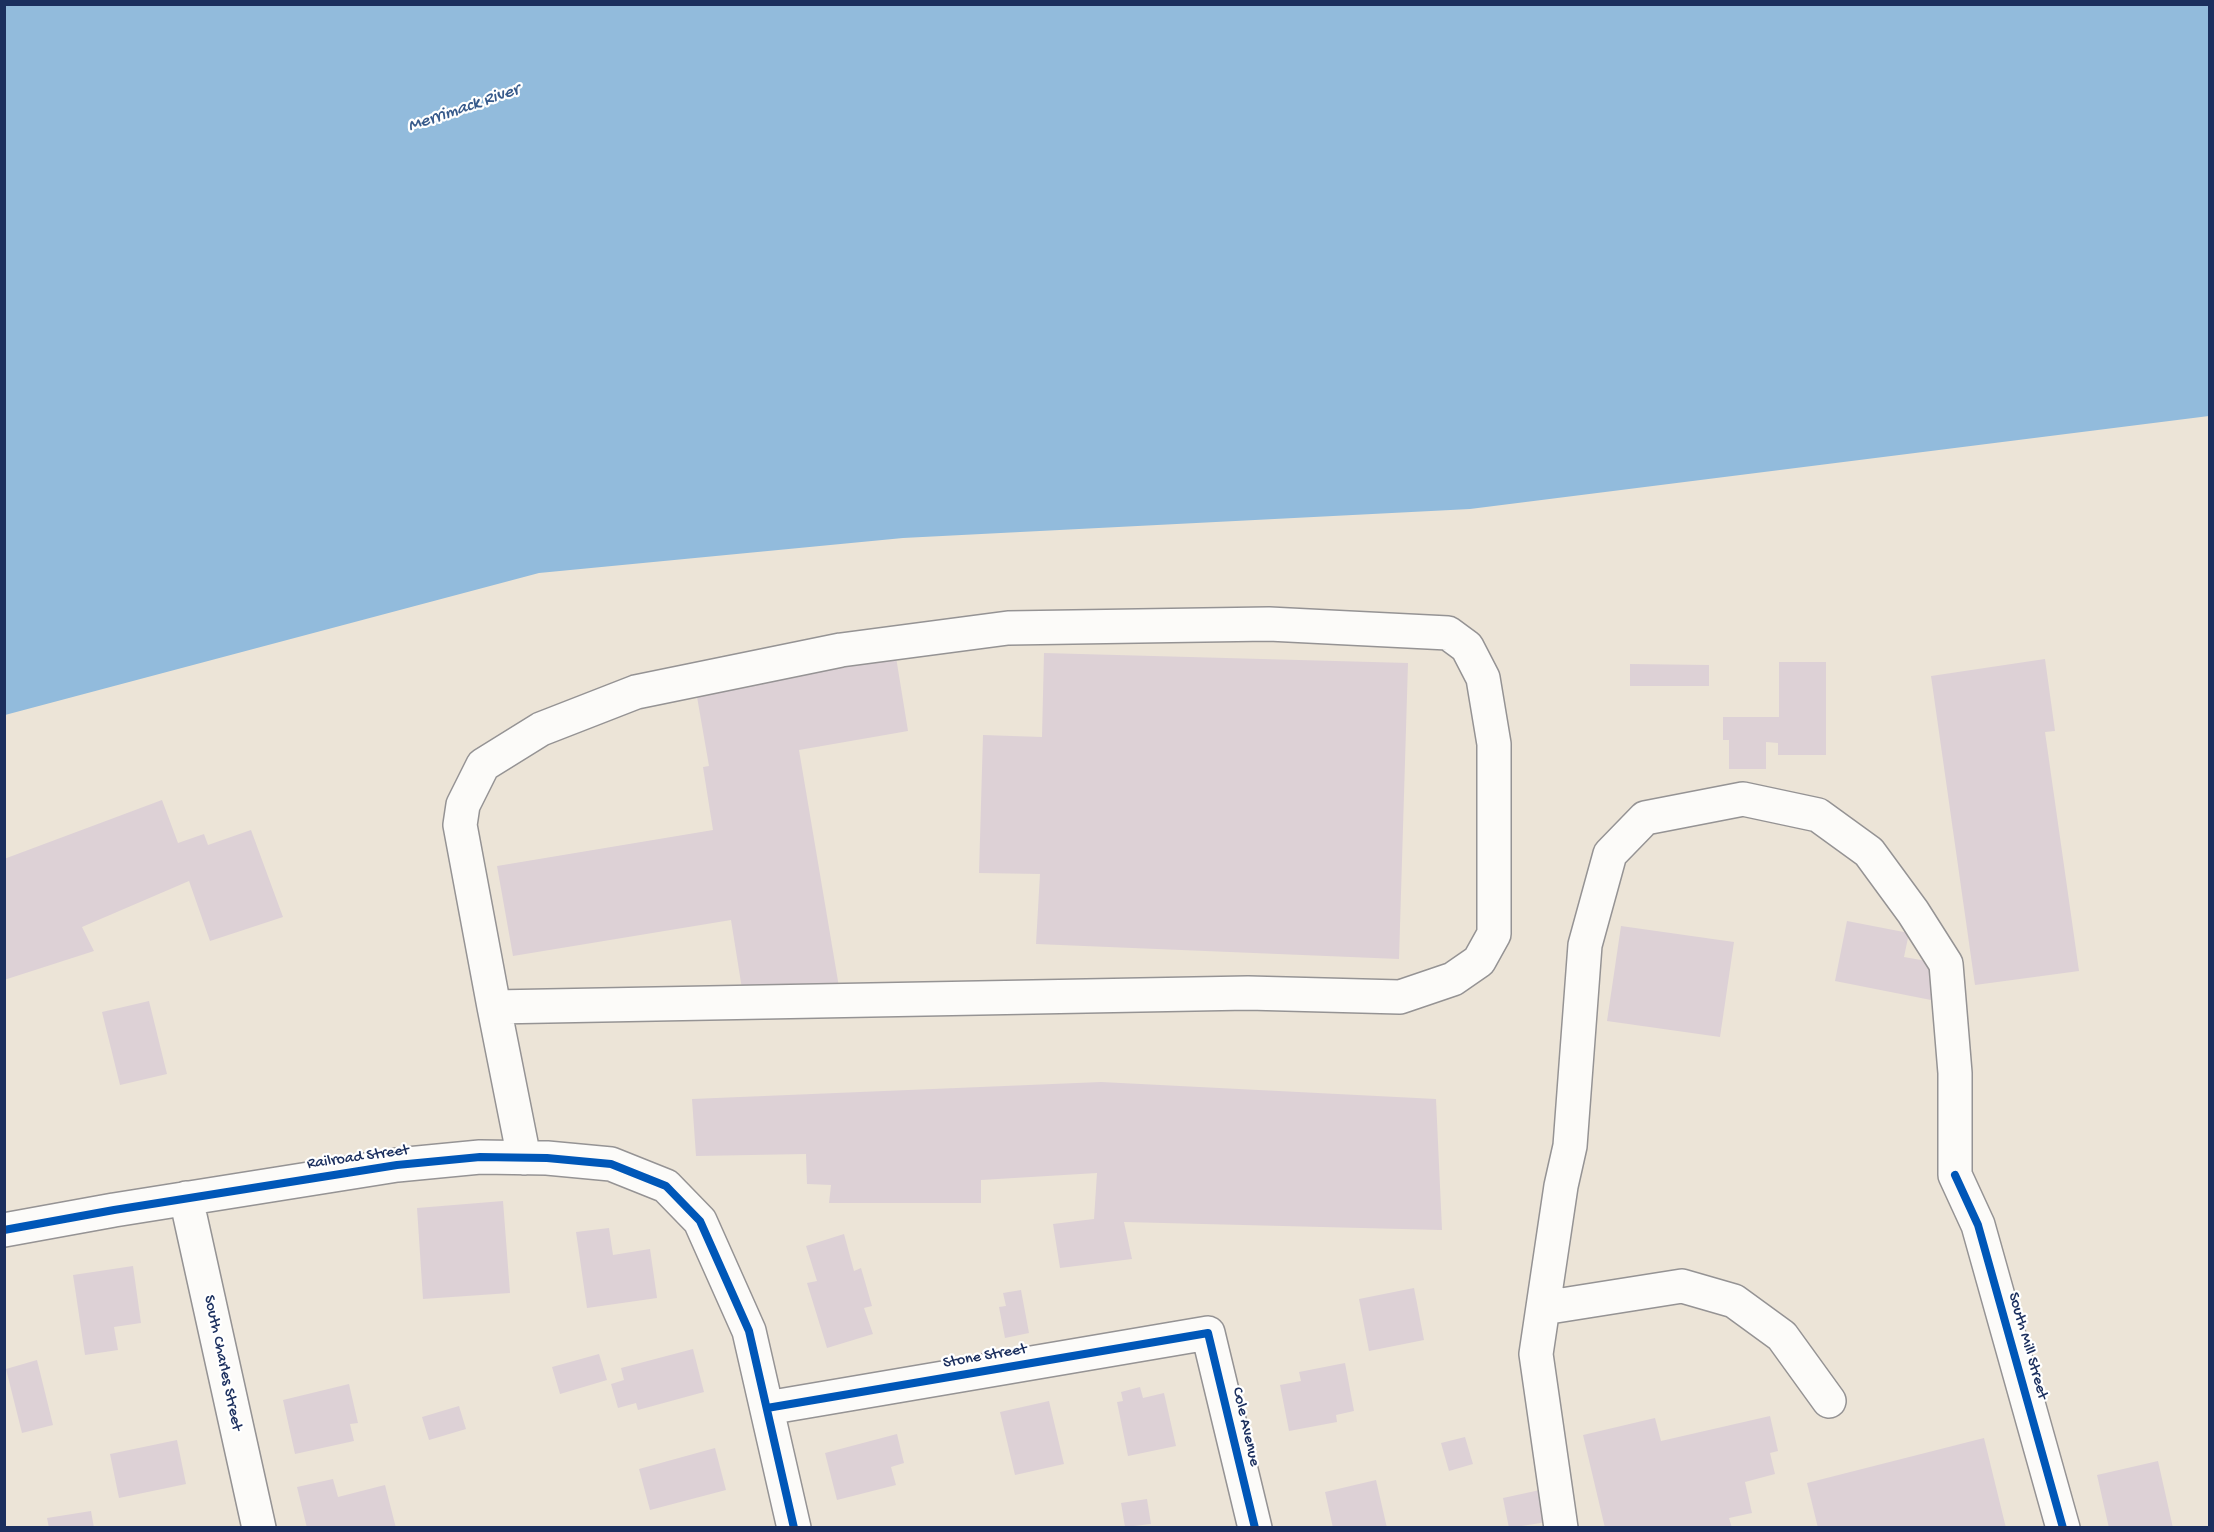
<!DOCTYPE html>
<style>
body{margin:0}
#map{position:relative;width:2214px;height:1532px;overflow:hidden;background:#ece4d7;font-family:"Gochi Hand",sans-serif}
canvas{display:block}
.frame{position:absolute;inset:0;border:6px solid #1b2f5e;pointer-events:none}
</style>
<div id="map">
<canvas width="2214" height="1532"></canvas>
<div class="frame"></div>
</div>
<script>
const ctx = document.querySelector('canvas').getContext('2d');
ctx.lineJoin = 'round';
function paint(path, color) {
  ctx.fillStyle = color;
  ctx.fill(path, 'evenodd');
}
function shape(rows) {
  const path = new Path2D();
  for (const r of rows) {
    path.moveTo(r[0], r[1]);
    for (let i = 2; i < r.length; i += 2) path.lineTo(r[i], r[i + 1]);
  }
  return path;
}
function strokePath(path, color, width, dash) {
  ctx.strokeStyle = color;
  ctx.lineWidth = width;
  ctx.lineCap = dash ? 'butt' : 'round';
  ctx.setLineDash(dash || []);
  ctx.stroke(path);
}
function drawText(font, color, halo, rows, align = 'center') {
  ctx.font = font + ' "Gochi Hand",sans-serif';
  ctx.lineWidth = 4.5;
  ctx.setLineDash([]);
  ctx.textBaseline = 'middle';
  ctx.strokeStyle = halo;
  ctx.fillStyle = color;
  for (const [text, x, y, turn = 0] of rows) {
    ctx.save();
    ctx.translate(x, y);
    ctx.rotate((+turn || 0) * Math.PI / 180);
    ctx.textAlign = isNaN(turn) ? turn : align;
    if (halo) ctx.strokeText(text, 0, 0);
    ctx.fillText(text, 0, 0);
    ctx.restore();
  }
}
paint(shape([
 [5,4,2209,5,2209,416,1470,509,903,538,539,573,5,715]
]), '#92bbdc');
paint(shape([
 [1044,653,1408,663,1399,959,1036,944,1040,874,979,873,983,735,1042,737],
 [896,657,908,731,799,750,839,987,742,989,731,920,513,956,497,866,713,830,703,767,709,766,696,691],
 [2045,659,2055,731,2045,732,2079,971,1975,985,1931,676],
 [1779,662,1826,662,1826,755,1778,755,1778,743,1766,742,1766,769,1729,769,1729,740,1723,740,1723,717,1779,717],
 [1630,664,1709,665,1709,686,1630,686],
 [162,800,178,843,204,834,208,845,251,830,283,917,210,941,189,881,82,927,94,951,4,980,4,859],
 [1847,921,1909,933,1904,957,1938,963,1931,1000,1835,981],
 [1621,926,1734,942,1720,1037,1607,1021],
 [149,1001,167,1074,120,1085,102,1012],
 [1101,1082,1436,1099,1442,1230,1124,1222,1132,1259,1060,1268,1053,1224,1094,1219,1097,1173,981,1180,981,1203,829,1203,831,1185,807,1184,806,1154,696,1156,692,1099],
 [503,1201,510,1293,423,1299,417,1208],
 [609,1228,613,1255,650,1249,657,1298,587,1308,576,1232],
 [844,1234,854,1271,861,1268,872,1306,864,1308,873,1334,827,1348,807,1283,817,1281,806,1246],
 [133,1266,141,1323,114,1327,118,1350,85,1355,73,1275],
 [1414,1288,1424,1340,1369,1351,1359,1299],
 [1021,1290,1029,1333,1005,1338,999,1307,1006,1306,1003,1293],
 [693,1349,704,1392,638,1410,636,1403,618,1408,611,1384,624,1380,621,1368],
 [599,1354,607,1380,560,1394,552,1367],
 [37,1360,53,1425,22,1433,6,1369],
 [1345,1363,1354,1411,1336,1415,1337,1422,1289,1431,1280,1385,1301,1381,1299,1372],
 [349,1384,358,1423,350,1424,354,1441,295,1454,283,1400],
 [1140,1387,1143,1398,1164,1393,1176,1446,1128,1456,1117,1402,1123,1401,1121,1392],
 [1049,1401,1064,1464,1015,1475,1000,1412],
 [459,1406,466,1429,429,1440,422,1417],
 [1770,1416,1778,1451,1770,1453,1775,1474,1745,1482,1752,1513,1729,1518,1732,1528,1605,1528,1583,1435,1655,1418,1661,1441],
 [897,1434,904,1463,891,1467,896,1485,837,1500,825,1453],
 [1465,1437,1473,1464,1449,1471,1441,1443],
 [1984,1438,2006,1528,1818,1528,1807,1483],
 [177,1440,186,1484,119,1498,110,1454],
 [715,1448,726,1490,650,1510,639,1469],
 [2158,1461,2173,1528,2109,1528,2097,1475],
 [333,1479,338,1497,385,1485,396,1528,307,1528,297,1487],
 [1376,1480,1387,1528,1333,1528,1325,1492],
 [1540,1490,1547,1522,1509,1528,1503,1498],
 [1147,1499,1151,1524,1125,1527,1121,1503],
 [91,1511,94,1528,49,1528,47,1518]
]), '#ddd1d6');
const minor = shape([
 [494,1007,1248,993,1400,997,1453,979,1479,961,1494,934,1494,744,1483,678,1467,647,1448,633,1269,624,1008,628,841,650,636,692,541,729,483,765,463,805,460,825,494,1007,524,1158],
 [186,1198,259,1528],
 [4,1230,114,1210,397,1165,480,1157,547,1158,611,1164,666,1186,700,1221,749,1331,794,1528],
 [1543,1308,1682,1286,1734,1301,1782,1336,1829,1401],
 [767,1408,1208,1333,1255,1528],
 [1561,1528,1536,1354,1561,1186,1570,1146,1585,945,1610,854,1645,818,1743,799,1818,815,1869,852,1913,912,1946,964,1955,1073,1955,1175,1978,1225,2063,1528]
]);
strokePath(minor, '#959394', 36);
strokePath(minor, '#fcfbf9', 33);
strokePath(shape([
 [1955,1175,1978,1225,2063,1528],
 [4,1230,114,1210,397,1165,480,1157,547,1158,611,1164,666,1186,700,1221,749,1331,794,1528],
 [767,1408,1208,1333,1255,1528]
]), '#0057b8', 8);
drawText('16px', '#1b2f5e', '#fff', [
 ["Railroad Street",358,1158,-8],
 ["South Mill Street",2027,1346,74],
 ["Stone Street",985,1357,-10],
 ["South Charles Street",222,1363,78],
 ["Cole Avenue",1245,1427,77]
]);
drawText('italic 18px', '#375a8b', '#fff', [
 ["Merrimack River",464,109,-19]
]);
</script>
